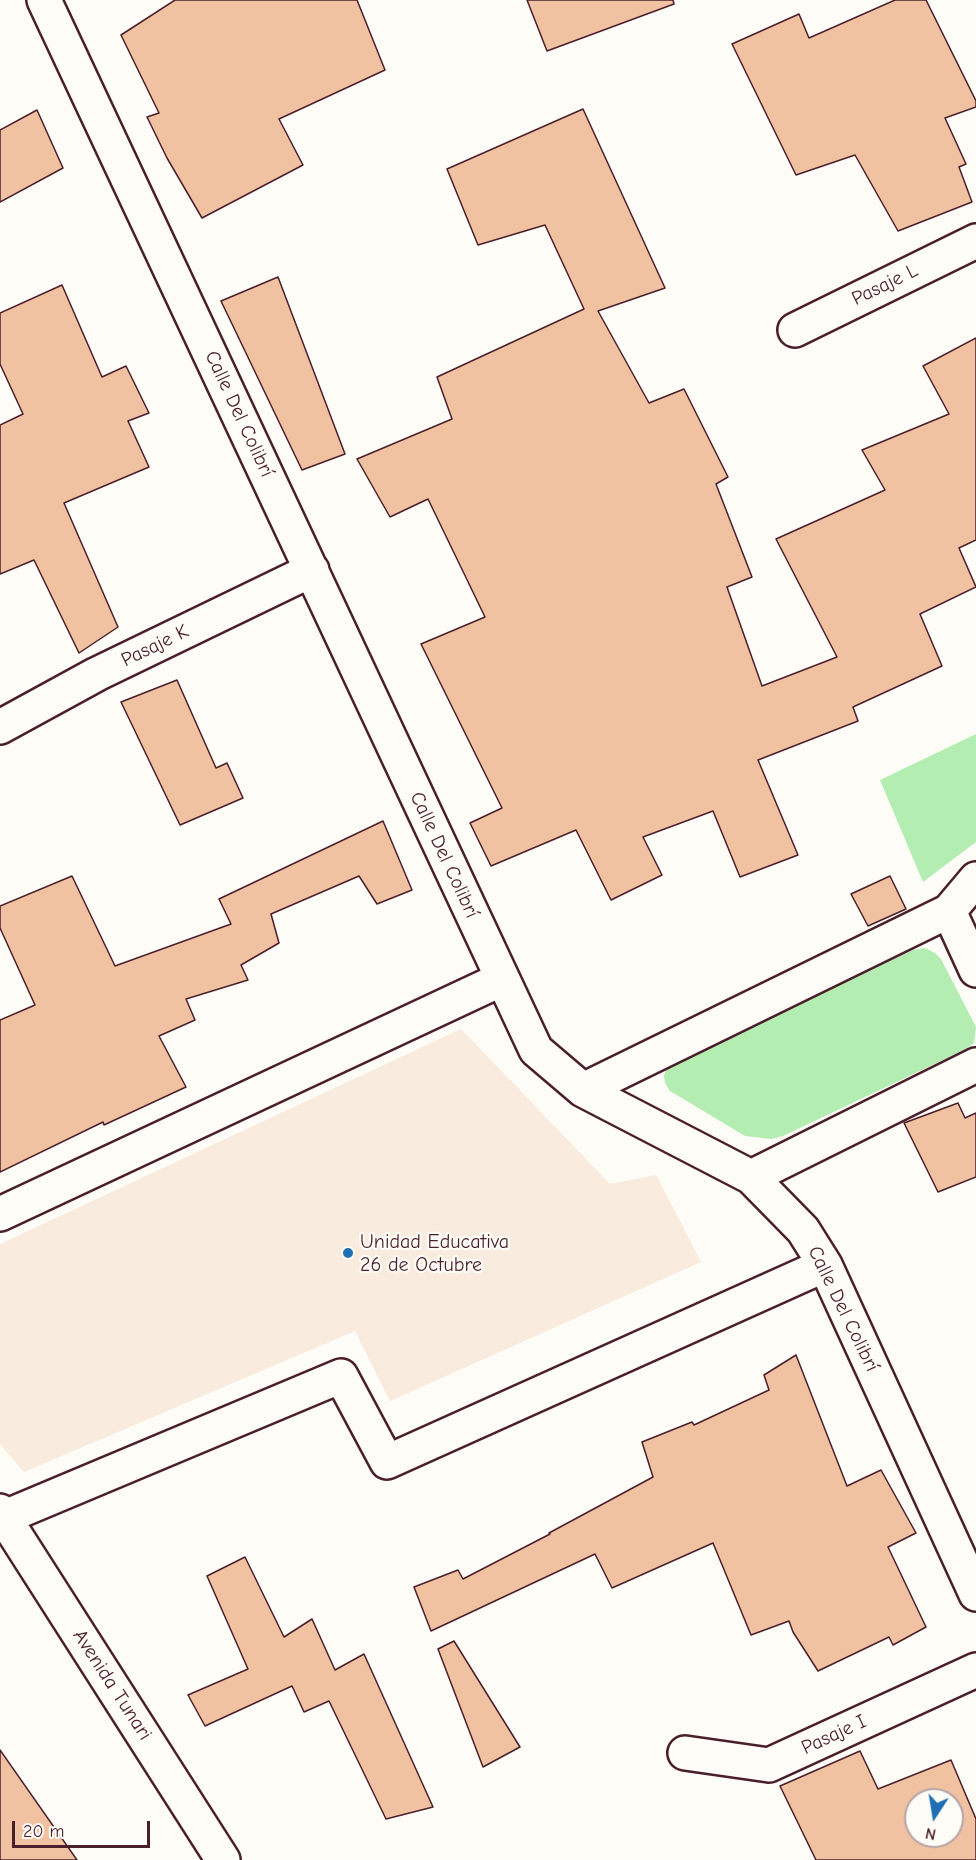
<!DOCTYPE html>
<meta charset="utf-8">
<style>
body{margin:0}
#map{position:relative;width:976px;height:1860px;overflow:hidden;background:#fdfcf7;font-family:"Comic Neue",sans-serif}
canvas{display:block}
.north{position:absolute;left:904px;top:1788px;width:60px;height:60px;box-sizing:border-box;background:#fdfcf7;border:2px solid #b5a4a5;border-radius:50%;rotate:192deg;font-size:16px;font-weight:700;line-height:24px;text-align:center;color:#4a1f2b}
.north::after{content:'';display:block;margin:auto;width:21px;height:27px;background:#1f6fb2;clip-path:polygon(50% 0,100% 100%,50% 72%,0 100%)}
.scale{position:absolute;left:12px;top:1821px;width:138px;height:27px;box-sizing:border-box;border:3px solid #4a1f2b;border-top:0;padding-left:8px;font-size:18px;line-height:21px;white-space:nowrap;color:#4a1f2b;-webkit-text-stroke:4px #fdfcf7;paint-order:stroke}
</style>
<div id="map">
<canvas width="976" height="1860"></canvas>
<div class="north">N</div>
<div class="scale">20 m</div>
</div>
<script>
const ctx = document.querySelector('canvas').getContext('2d');
ctx.lineJoin = 'round';
function paint(path, color) {
  ctx.fillStyle = color;
  ctx.fill(path, 'evenodd');
}
function shape(rows) {
  const path = new Path2D();
  for (const r of rows) {
    path.moveTo(r[0], r[1]);
    for (let i = 2; i < r.length; i += 2) path.lineTo(r[i], r[i + 1]);
  }
  return path;
}
function strokePath(path, color, width, dash) {
  ctx.strokeStyle = color;
  ctx.lineWidth = width;
  ctx.lineCap = dash ? 'butt' : 'round';
  ctx.setLineDash(dash || []);
  ctx.stroke(path);
}
function drawText(font, color, halo, rows, align = 'center') {
  ctx.font = font + ' "Comic Neue",sans-serif';
  ctx.lineWidth = 4.5;
  ctx.setLineDash([]);
  ctx.textBaseline = 'middle';
  ctx.strokeStyle = halo;
  ctx.fillStyle = color;
  for (const [text, x, y, turn = 0] of rows) {
    ctx.save();
    ctx.translate(x, y);
    ctx.rotate((+turn || 0) * Math.PI / 180);
    ctx.textAlign = isNaN(turn) ? turn : align;
    if (halo) ctx.strokeText(text, 0, 0);
    ctx.fillText(text, 0, 0);
    ctx.restore();
  }
}
paint(shape([
 [461,1029,610,1184,656,1175,701,1262,390,1401,355,1331,24,1472,0,1444,0,1244]
]), '#f9ebdd');
paint(shape([
 [976,734,976,842,923,882,880,780],
 [925,948,935,953,941,959,976,1027,974,1043,966,1049,783,1136,771,1139,745,1136,670,1091,665,1083,664,1076,667,1066,676,1060,913,950]
]), '#b4edb1');
const building = shape([
 [175,0,357,0,385,70,279,119,303,165,202,218,167,158,147,117,159,113,121,35,175,0],
 [527,0,673,0,674,4,547,51,527,0],
 [895,0,926,0,976,101,976,107,945,118,966,164,959,167,972,202,898,231,855,155,796,175,732,44,799,14,809,38,895,0],
 [583,109,665,288,598,311,649,403,684,389,728,477,716,484,752,577,727,587,762,686,837,657,776,539,885,490,862,450,949,414,923,366,976,338,976,540,959,548,976,587,920,614,942,666,853,707,858,721,758,760,798,855,740,877,713,811,643,837,662,875,611,900,576,830,491,866,470,823,502,808,421,644,485,617,428,499,390,517,357,459,452,419,437,377,584,309,545,225,478,245,447,169,583,109],
 [37,110,63,168,0,202,0,130,37,110],
 [278,277,345,454,302,470,221,301,278,277],
 [62,285,102,377,126,366,149,413,128,421,149,467,64,503,118,627,79,653,34,560,0,574,0,425,23,414,0,364,0,313,62,285],
 [177,680,216,768,227,763,243,798,180,825,121,702,177,680],
 [383,821,412,890,377,904,359,876,271,914,279,943,241,965,248,980,186,999,195,1020,159,1036,186,1087,104,1125,103,1122,0,1172,0,1020,35,1005,0,928,0,906,72,876,115,966,231,924,219,899,383,821],
 [890,876,906,909,868,926,851,894,890,876],
 [958,1103,965,1118,976,1113,976,1177,938,1192,904,1123,958,1103],
 [796,1355,847,1486,881,1470,916,1533,888,1547,926,1627,893,1645,889,1637,818,1671,793,1632,789,1621,751,1635,713,1543,612,1588,595,1554,431,1631,414,1587,458,1570,463,1579,550,1534,549,1533,653,1477,642,1442,692,1422,694,1425,769,1390,764,1375,796,1355],
 [245,1557,284,1637,312,1619,335,1670,364,1654,433,1807,386,1819,329,1701,304,1712,292,1686,205,1726,188,1695,248,1669,207,1576,245,1557],
 [454,1641,520,1747,483,1767,438,1649,454,1641],
 [0,1750,77,1860,0,1860,0,1750],
 [860,1751,878,1789,951,1760,976,1819,976,1860,816,1860,780,1786,860,1751],
 [916,1800,952,1800,952,1836,916,1836,916,1800]
]);
paint(building, '#f1c2a1');
strokePath(building, '#4a1f2b', 1.5);
const minor = shape([
 [44,0,536,1050,583,1090,751,1177,803,1230,825,1265,976,1594],
 [795,330,976,241],
 [0,727,97,674,312,570],
 [949,911,976,970],
 [583,1090,949,911,976,879],
 [751,1177,976,1065],
 [0,1214,502,979],
 [0,1511,223,1860],
 [5,1517,341,1376,387,1462,825,1265],
 [685,1753,769,1765,976,1670]
]);
strokePath(minor, '#4a1f2b', 38);
strokePath(minor, '#fdfcf7', 33);
for (const [x, y, r, color] of [
 [348,1253,6,"#1f6fb2"]
]) {
  const dot = new Path2D();
  dot.arc(x, y, r, 0, 2 * Math.PI);
  ctx.fillStyle = color;
  ctx.fill(dot);
  strokePath(dot, '#fdfcf7', 2);
}
drawText('20px', '#4a1f2b', '#fdfcf7', [
 ["Pasaje L",885,285,-26],
 ["Calle Del Colibrí",239,414,65],
 ["Pasaje K",155,646,-26],
 ["Calle Del Colibrí",444,855,65],
 ["Calle Del Colibrí",843,1309,64],
 ["Avenida Tunari",112,1685,57],
 ["Pasaje I",834,1735,-25]
]);
drawText('20px', '#4a1f2b', '#fdfcf7', [
 ["Unidad Educativa",360,1242],
 ["26 de Octubre",360,1265]
], 'left');
</script>
